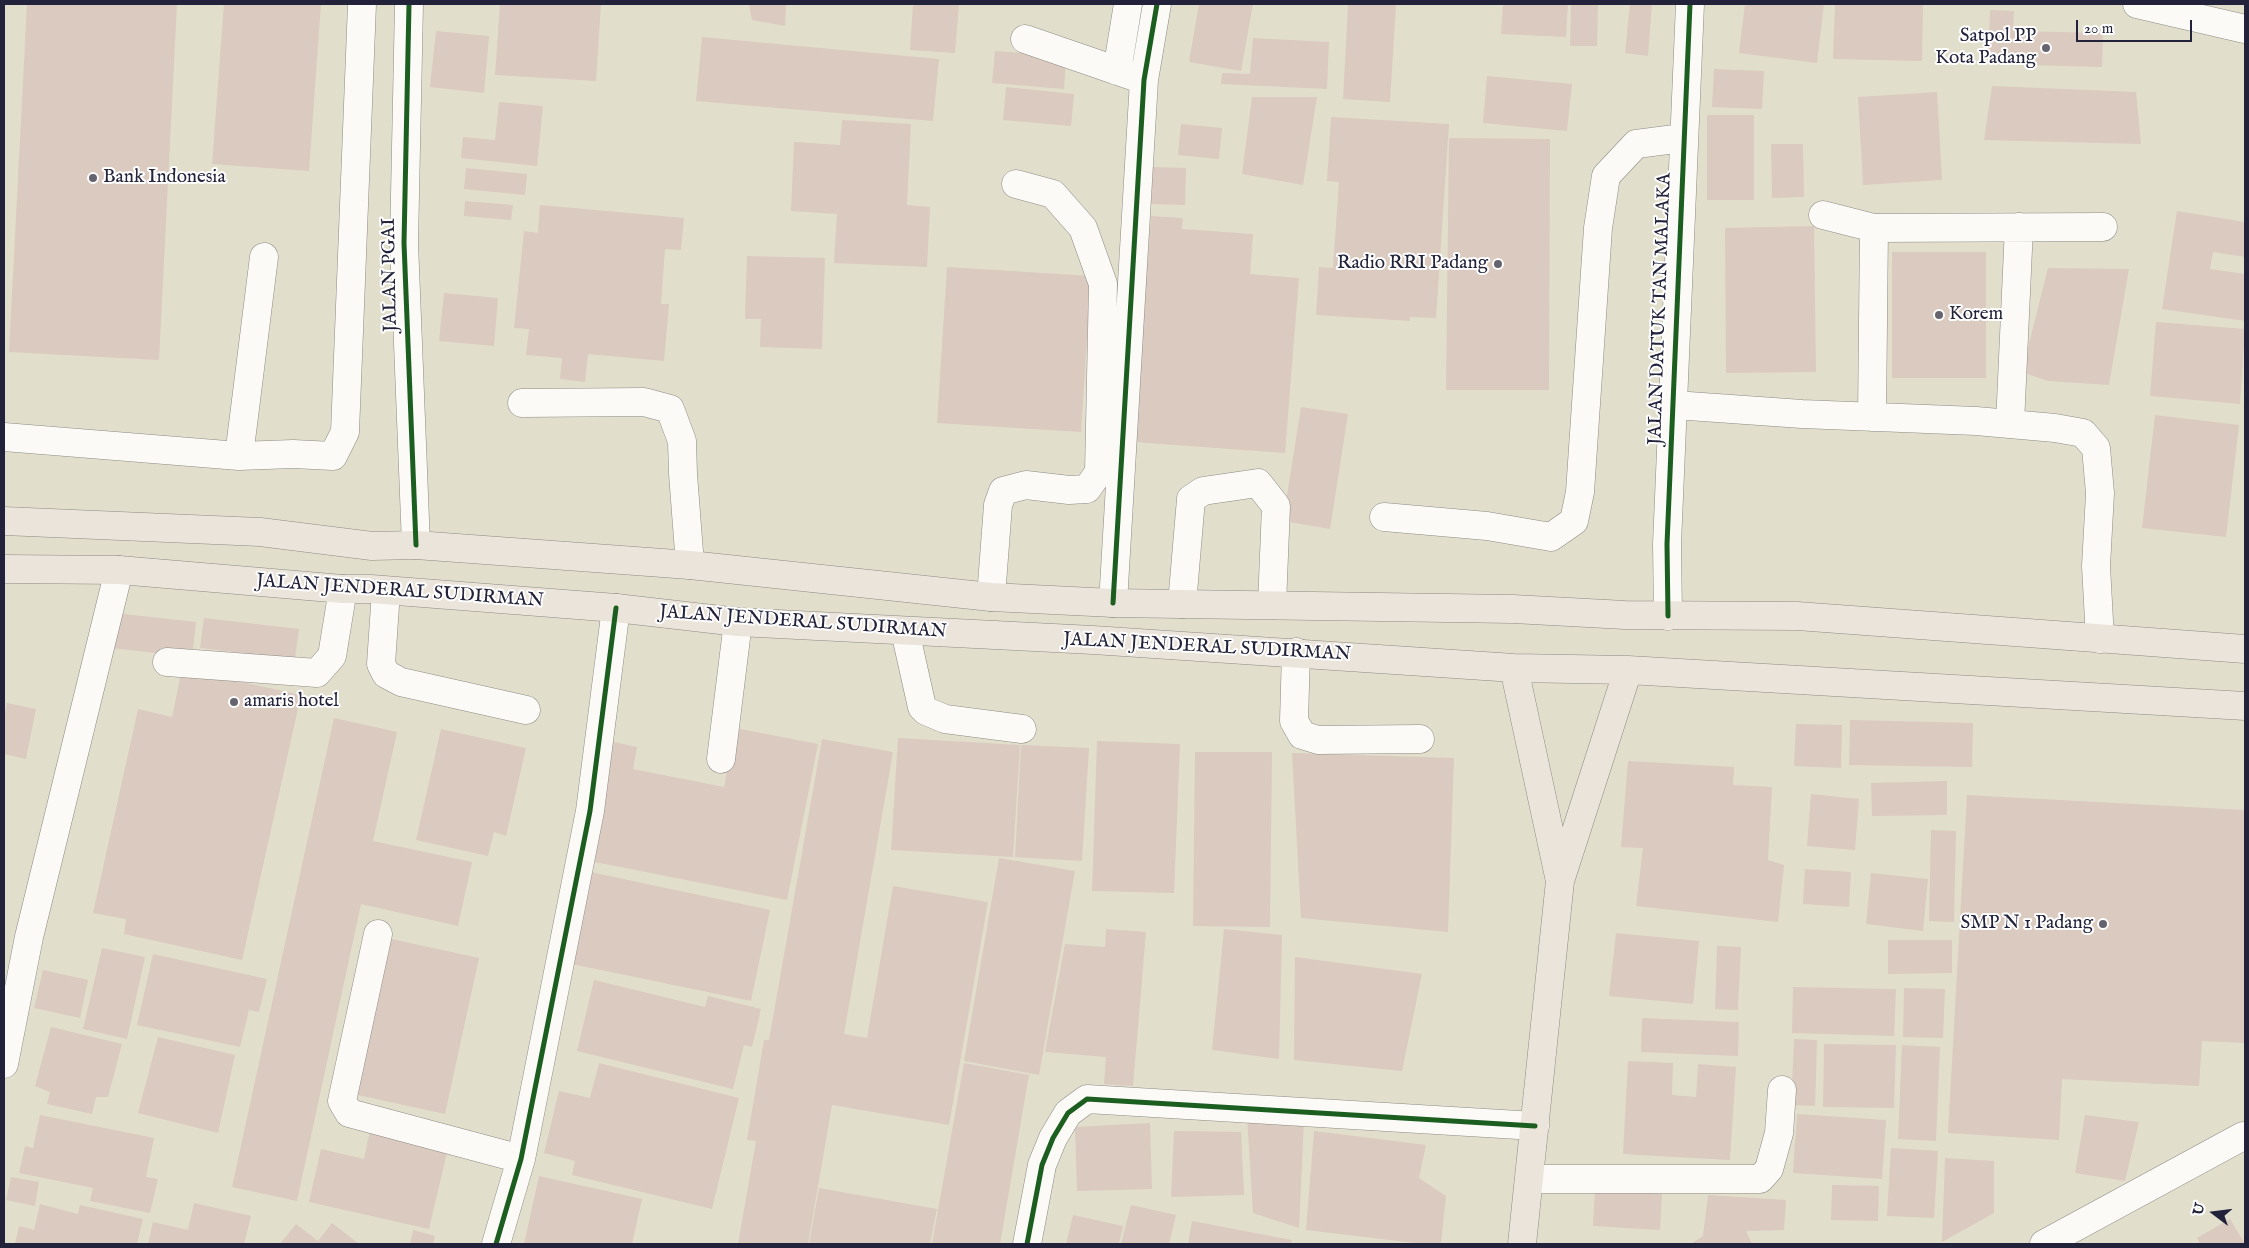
<!DOCTYPE html>
<style>
body{margin:0}
#map{position:relative;width:2249px;height:1248px;overflow:hidden;background:#e2decc;font-family:"IM FELL English",serif}
canvas{display:block}
.frame{position:absolute;inset:0;border:5px solid #22223b;pointer-events:none}
.north{position:absolute;left:2189px;top:1188px;width:50px;height:50px;-webkit-text-stroke:4px #fff;paint-order:stroke;rotate:285deg;font-size:14px;font-weight:700;line-height:20px;text-align:center;color:#22223b}
.north::after{content:'';display:block;margin:auto;width:18px;height:22px;background:#22223b;clip-path:polygon(50% 0,100% 100%,50% 72%,0 100%)}
.scale{position:absolute;left:2076px;top:20px;width:116px;height:22px;box-sizing:border-box;border:2px solid #22223b;border-top:0;padding-left:6px;font-size:15px;line-height:18px;white-space:nowrap;color:#22223b;-webkit-text-stroke:4px #fff;paint-order:stroke}
</style>
<div id="map">
<canvas width="2249" height="1248"></canvas>
<div class="frame"></div>
<div class="north">U</div>
<div class="scale">20 m</div>
</div>
<script>
const ctx = document.querySelector('canvas').getContext('2d');
ctx.lineJoin = 'round';
function paint(path, color) {
  ctx.fillStyle = color;
  ctx.fill(path, 'evenodd');
}
function shape(rows) {
  const path = new Path2D();
  for (const r of rows) {
    path.moveTo(r[0], r[1]);
    for (let i = 2; i < r.length; i += 2) path.lineTo(r[i], r[i + 1]);
  }
  return path;
}
function strokePath(path, color, width, dash) {
  ctx.strokeStyle = color;
  ctx.lineWidth = width;
  ctx.lineCap = dash ? 'butt' : 'round';
  ctx.setLineDash(dash || []);
  ctx.stroke(path);
}
function drawText(font, color, halo, rows, align = 'center') {
  ctx.font = font + ' "IM FELL English",serif';
  ctx.lineWidth = 4;
  ctx.setLineDash([]);
  ctx.textBaseline = 'middle';
  ctx.strokeStyle = halo;
  ctx.fillStyle = color;
  for (const [text, x, y, turn = 0] of rows) {
    ctx.save();
    ctx.translate(x, y);
    ctx.rotate((+turn || 0) * Math.PI / 180);
    ctx.textAlign = isNaN(turn) ? turn : align;
    if (halo) ctx.strokeText(text, 0, 0);
    ctx.fillText(text, 0, 0);
    ctx.restore();
  }
}
paint(shape([
 [27,4,177,4,159,360,9,352],
 [224,4,321,4,309,171,212,164],
 [500,4,601,4,596,81,495,75],
 [749,4,786,4,785,26,752,20],
 [913,4,959,4,955,53,910,50],
 [1199,4,1253,4,1241,71,1189,62],
 [1348,4,1396,4,1390,102,1343,99],
 [1503,4,1568,4,1566,37,1501,34],
 [1571,4,1598,4,1597,46,1570,46],
 [1630,4,1652,4,1648,56,1625,53],
 [1745,4,1824,4,1817,63,1739,53],
 [1835,4,1923,4,1922,61,1833,59],
 [1990,10,2014,11,2013,31,2103,33,2102,67,1988,64],
 [436,31,489,36,484,93,430,87],
 [702,37,939,59,933,121,696,101],
 [1253,38,1329,42,1327,89,1221,84,1222,73,1250,74],
 [995,51,1066,56,1064,89,992,83],
 [1714,69,1764,71,1762,109,1712,107],
 [1487,76,1572,84,1567,131,1483,123],
 [1992,86,2136,92,2141,144,1984,140],
 [1006,87,1074,94,1071,126,1003,120],
 [1937,92,1942,180,1863,185,1858,97],
 [1252,97,1317,97,1303,185,1242,174],
 [499,102,543,106,537,166,461,158,463,137,495,140],
 [1707,115,1754,115,1754,200,1707,200],
 [1331,117,1449,124,1436,318,1410,317,1410,321,1316,315,1319,267,1333,268,1339,182,1327,181],
 [842,120,911,124,907,205,930,207,927,267,834,263,837,214,791,211,794,142,840,145],
 [1181,124,1222,128,1219,159,1178,155],
 [1449,138,1550,139,1549,390,1446,390],
 [1771,144,1803,144,1804,197,1772,198],
 [1153,167,1186,168,1185,205,1151,204],
 [466,168,527,174,525,195,464,189],
 [465,201,513,205,511,220,464,216],
 [540,205,684,218,681,250,665,249,661,304,669,304,664,361,588,354,585,382,560,379,562,358,526,355,529,329,514,328,524,231,538,233],
 [2177,211,2245,222,2245,257,2213,252,2210,269,2245,274,2245,321,2162,309],
 [1151,216,1183,218,1182,229,1253,234,1250,274,1299,278,1285,453,1133,442],
 [1814,226,1816,372,1726,373,1725,228],
 [1892,252,1986,252,1986,378,1892,378],
 [747,256,825,258,822,349,760,347,761,319,745,319],
 [947,267,1091,276,1081,432,937,423],
 [2048,268,2129,269,2109,385,2048,381,2022,372],
 [444,293,498,298,494,346,439,341],
 [2156,322,2245,329,2240,404,2150,396],
 [1301,407,1348,414,1330,529,1283,521],
 [2155,415,2239,425,2226,537,2142,528],
 [115,613,196,622,192,657,111,648],
 [204,618,299,629,295,659,200,648],
 [182,669,301,695,242,960,124,934,126,919,93,913,138,709,172,717],
 [7,703,36,709,26,759,4,754,4,718],
 [334,718,397,732,373,841,472,862,458,926,361,904,297,1201,232,1187],
 [1850,720,1973,723,1972,767,1849,765],
 [1796,724,1842,725,1841,768,1794,766],
 [735,728,818,744,787,900,585,860,609,741,637,747,633,769,724,787],
 [441,729,526,748,506,836,494,832,488,856,416,840],
 [898,738,1020,745,1013,857,891,850],
 [822,739,893,752,844,1034,867,1038,893,886,988,902,949,1125,832,1105,808,1244,738,1244,756,1141,747,1140,764,1040,769,1040],
 [1097,741,1180,744,1174,893,1092,891],
 [1021,745,1089,748,1082,861,1015,857],
 [1195,752,1272,752,1270,927,1193,926],
 [1292,753,1454,758,1448,932,1301,918],
 [1628,761,1734,767,1733,785,1772,787,1768,860,1784,865,1778,922,1636,906,1643,848,1621,847],
 [1947,781,1947,815,1872,816,1871,783],
 [1811,794,1859,799,1855,850,1807,846],
 [1967,795,2245,810,2245,1043,2202,1041,2199,1086,2062,1079,2059,1140,1948,1133],
 [1931,830,1956,831,1954,922,1929,921],
 [999,858,1075,871,1039,1075,964,1061],
 [1805,869,1851,872,1849,907,1803,904],
 [581,870,770,910,751,1001,562,962],
 [1871,873,1928,879,1923,931,1866,924],
 [1106,929,1146,932,1133,1086,1104,1084,1106,1057,1045,1052,1065,944,1105,947],
 [1224,929,1282,935,1279,1059,1212,1050],
 [1616,933,1699,941,1693,1004,1609,996],
 [387,938,479,958,445,1114,353,1094],
 [1888,940,1952,940,1952,973,1888,974],
 [1717,946,1741,947,1738,1010,1715,1009],
 [102,948,145,957,127,1039,83,1029],
 [153,954,267,979,259,1012,249,1010,240,1047,137,1025],
 [1295,957,1422,974,1402,1071,1294,1060],
 [43,970,88,980,80,1018,34,1008],
 [594,980,705,1007,708,996,761,1009,752,1047,744,1045,733,1089,577,1051],
 [1793,987,1896,989,1894,1036,1792,1033],
 [1904,988,1945,989,1943,1038,1903,1037],
 [1642,1018,1739,1022,1738,1056,1641,1052],
 [51,1027,122,1044,108,1097,96,1097,92,1114,47,1104,50,1092,35,1086],
 [158,1037,235,1055,218,1133,138,1113],
 [1794,1039,1817,1040,1815,1106,1791,1105],
 [1824,1044,1896,1045,1894,1108,1823,1107],
 [1902,1045,1940,1047,1936,1141,1898,1139],
 [1628,1061,1673,1063,1672,1095,1696,1097,1698,1064,1736,1067,1730,1160,1623,1154],
 [599,1063,739,1098,712,1209,572,1175,575,1161,544,1153,559,1091,590,1098],
 [964,1063,1029,1075,1000,1244,932,1244],
 [1797,1114,1886,1120,1882,1179,1793,1173],
 [40,1115,154,1138,146,1177,158,1179,150,1213,90,1201,93,1188,19,1173,25,1146,33,1148],
 [2085,1115,2139,1122,2125,1181,2075,1173],
 [1247,1116,1304,1120,1299,1228,1253,1213],
 [1150,1123,1152,1189,1077,1191,1075,1127],
 [370,1130,448,1148,429,1229,309,1202,321,1149,364,1159],
 [1174,1131,1241,1132,1244,1195,1171,1197],
 [1314,1131,1426,1145,1419,1178,1446,1196,1441,1244,1424,1244,1306,1230],
 [1891,1148,1938,1151,1934,1218,1887,1216],
 [1945,1158,1994,1161,1994,1213,1942,1242],
 [539,1176,642,1199,632,1244,524,1244],
 [11,1177,39,1182,35,1206,6,1200],
 [1832,1185,1879,1186,1878,1221,1831,1220],
 [819,1188,937,1209,930,1244,809,1244],
 [1595,1189,1662,1194,1660,1230,1593,1226],
 [1708,1195,1786,1200,1784,1230,1746,1231,1752,1244,1691,1244,1703,1236],
 [194,1203,251,1216,244,1244,148,1244,153,1222,188,1230],
 [40,1204,78,1214,80,1205,143,1219,137,1244,15,1244,19,1226,34,1230],
 [1131,1205,1176,1215,1169,1244,1121,1244],
 [1073,1215,1123,1226,1119,1244,1066,1244],
 [2230,1219,2245,1244,2200,1244,2197,1238],
 [1192,1221,1292,1240,1291,1244,1188,1244],
 [332,1223,359,1244,280,1244,296,1224,318,1241],
 [413,1230,435,1236,433,1244,410,1244]
]), '#dbcabf');
const minor = shape([
 [409,4,404,243,416,545],
 [2137,4,2245,29],
 [1025,39,1144,80],
 [1117,71,1128,4],
 [1823,215,1874,228,2103,227],
 [522,403,644,402,670,409,682,441,683,474,690,565],
 [1674,405,1802,414,1976,421,2055,428,2083,433,2096,448,2100,493,2096,566,2100,639],
 [1872,417,1874,228],
 [2010,424,2019,227],
 [4,437,239,456,293,454,333,456,345,432,362,4],
 [239,456,264,257],
 [1384,517,1487,526,1551,537,1574,521,1580,492,1598,228,1606,176,1636,144,1683,138],
 [386,591,381,664,386,674,401,682,526,710],
 [991,597,998,505,1003,491,1026,485,1069,490,1087,489,1099,472,1103,284,1083,228,1053,194,1016,184],
 [1113,603,1144,80,1157,4],
 [1182,604,1191,499,1203,491,1258,483,1276,506,1272,605],
 [1668,616,1667,544,1690,4],
 [905,631,922,707,926,711,945,719,1022,729],
 [1296,652,1294,721,1302,735,1318,740,1420,739],
 [167,662,317,673,332,656,343,589],
 [721,759,738,622],
 [378,934,342,1101,349,1113,521,1159],
 [4,1064,29,937,119,570],
 [1530,1179,1760,1179,1769,1169,1779,1133,1782,1090],
 [496,1244,521,1159,590,811,616,608],
 [1027,1244,1042,1165,1053,1138,1068,1113,1087,1099,1535,1126],
 [2044,1244,2243,1136]
]);
const major = shape([
 [4,521,260,532,372,546,416,545,690,565,991,597,1113,603,1513,609,1625,615,1797,616,2245,649],
 [4,569,119,570,343,589,371,589,616,608,738,622,1093,640,1514,668,1628,670,2245,706],
 [1514,668,1560,881],
 [1522,1244,1560,881,1628,670]
]);
strokePath(minor, '#8c8a84', 29);
strokePath(major, '#8c8a84', 29);
strokePath(minor, '#fbfaf7', 28);
strokePath(major, '#ebe4db', 28);
strokePath(shape([
 [409,4,404,243,416,545],
 [1113,603,1144,80,1157,4],
 [1668,616,1667,544,1690,4],
 [496,1244,521,1159,590,811,616,608],
 [1027,1244,1042,1165,1053,1138,1068,1113,1087,1099,1535,1126]
]), '#1b5e20', 5);
for (const [x, y, r, color] of [
 [2046,48,5,"#65646e"],
 [93,178,5,"#65646e"],
 [1498,264,5,"#65646e"],
 [1939,315,5,"#65646e"],
 [234,702,5,"#65646e"],
 [2103,924,5,"#65646e"]
]) {
  const dot = new Path2D();
  dot.arc(x, y, r, 0, 2 * Math.PI);
  ctx.fillStyle = color;
  ctx.fill(dot);
  strokePath(dot, '#fff', 2);
}
drawText('19px', '#22223b', '#fff', [
 ["Satpol PP",2036,37],
 ["Kota Padang",2036,59],
 ["Bank Indonesia",103,178,"left"],
 ["Radio RRI Padang",1488,264],
 ["Korem",1949,315,"left"],
 ["amaris hotel",244,702,"left"],
 ["SMP N 1 Padang",2093,924]
], 'right');
drawText('19px', '#22223b', '#fff', [
 ["JALAN PGAI",391,275,-91],
 ["JALAN DATUK TAN MALAKA",1661,309,-88],
 ["JALAN JENDERAL SUDIRMAN",400,592,4],
 ["JALAN JENDERAL SUDIRMAN",803,623,4],
 ["JALAN JENDERAL SUDIRMAN",1207,648,3]
]);
</script>
